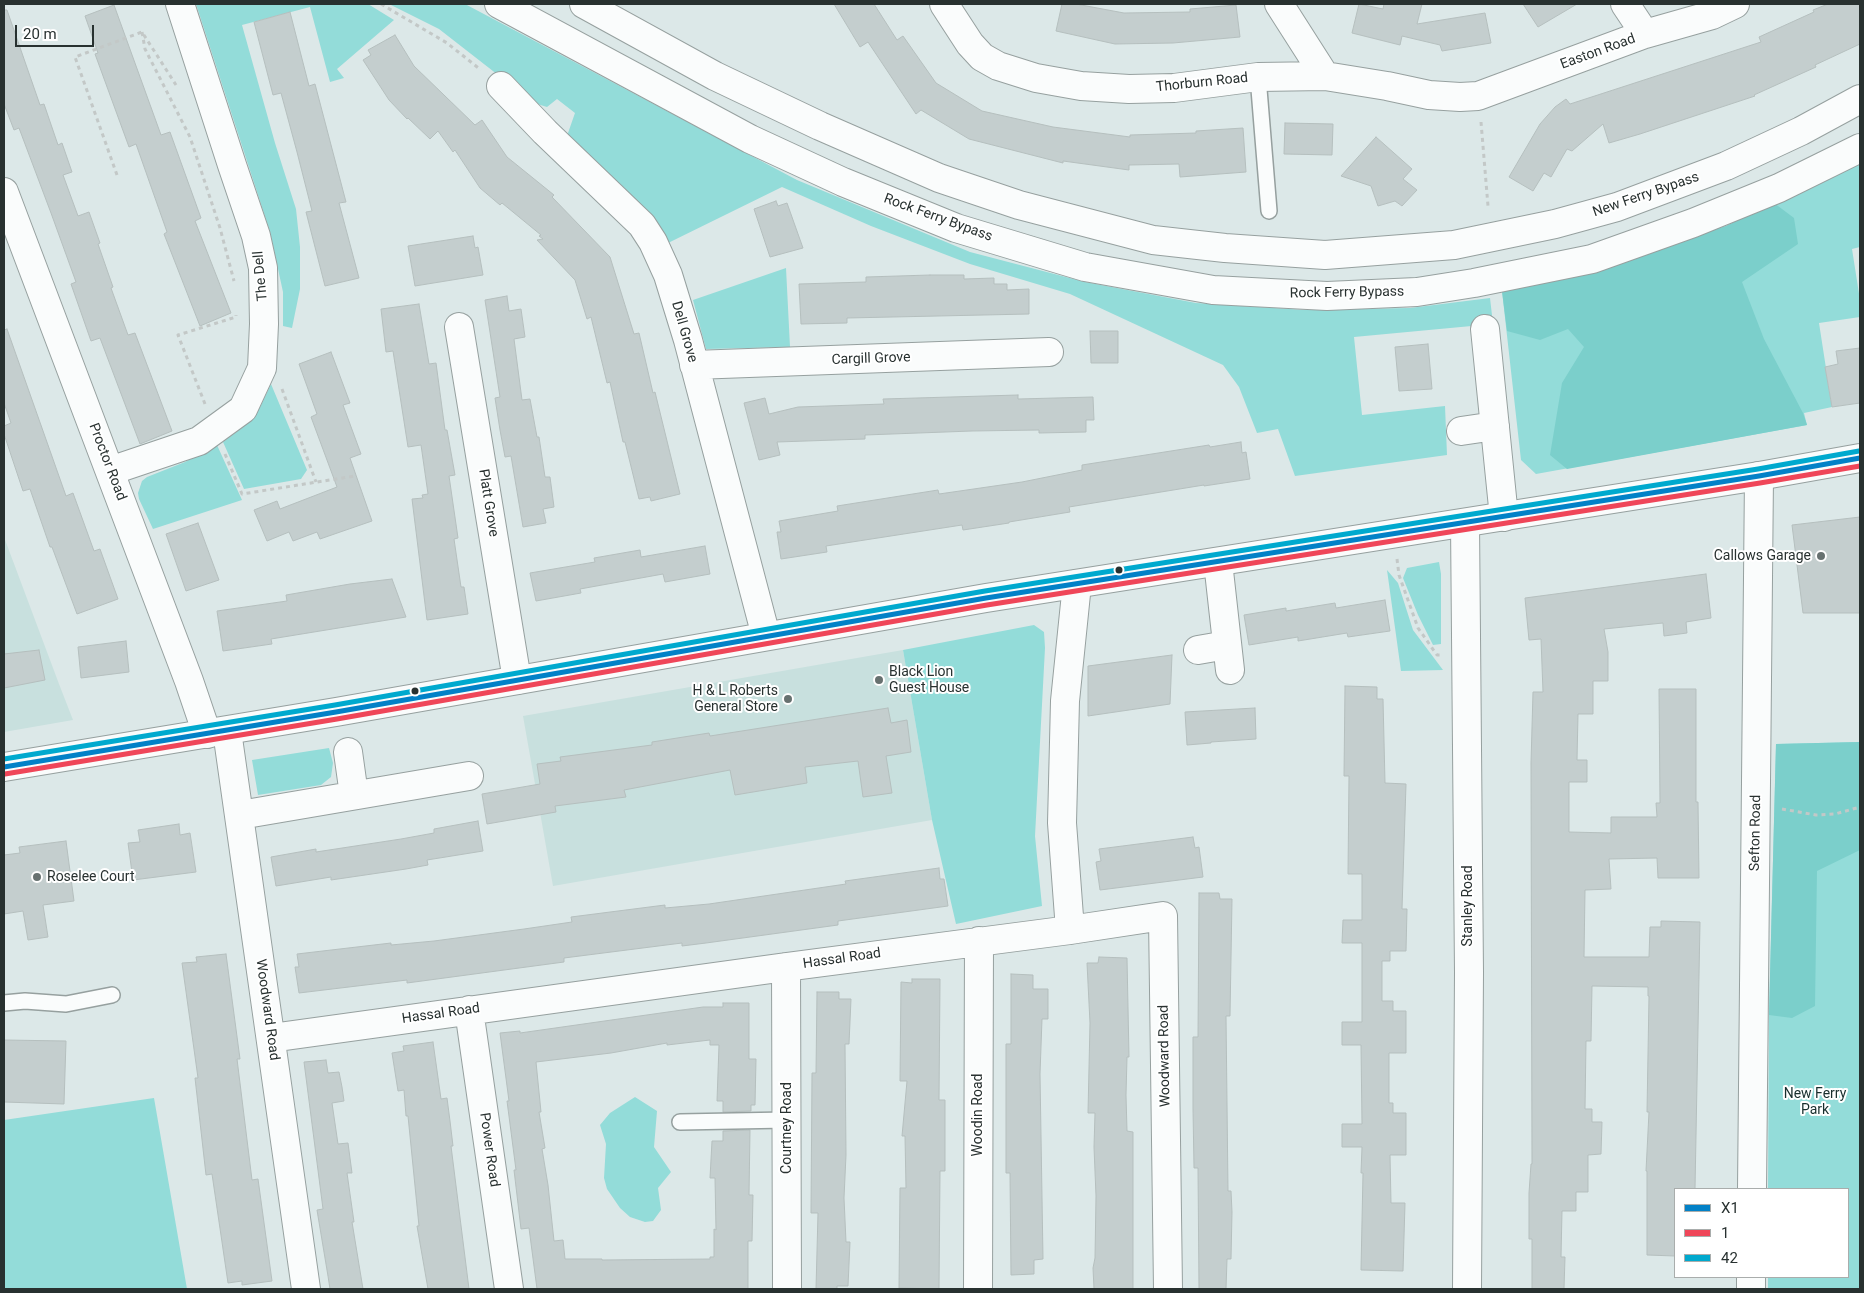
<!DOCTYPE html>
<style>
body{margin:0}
#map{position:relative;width:1864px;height:1293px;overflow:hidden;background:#dce8e8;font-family:Roboto,sans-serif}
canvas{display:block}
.frame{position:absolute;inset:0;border:5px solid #283130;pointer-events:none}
.legend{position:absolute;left:1674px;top:1188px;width:175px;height:90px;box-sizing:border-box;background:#fff;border:1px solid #a9adac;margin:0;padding:6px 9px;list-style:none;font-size:15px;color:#283130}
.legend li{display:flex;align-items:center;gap:10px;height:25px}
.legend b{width:25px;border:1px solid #a9adac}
.scale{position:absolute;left:15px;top:25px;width:79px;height:22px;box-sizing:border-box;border:2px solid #283130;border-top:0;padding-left:6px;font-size:15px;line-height:18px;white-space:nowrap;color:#283130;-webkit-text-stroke:4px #fff;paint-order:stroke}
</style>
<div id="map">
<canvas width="1864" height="1293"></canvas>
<div class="frame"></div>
<ul class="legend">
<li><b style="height:6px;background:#0281c7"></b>X1</li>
<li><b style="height:6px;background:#ef4659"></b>1</li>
<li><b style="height:6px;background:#00a9ce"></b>42</li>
</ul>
<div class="scale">20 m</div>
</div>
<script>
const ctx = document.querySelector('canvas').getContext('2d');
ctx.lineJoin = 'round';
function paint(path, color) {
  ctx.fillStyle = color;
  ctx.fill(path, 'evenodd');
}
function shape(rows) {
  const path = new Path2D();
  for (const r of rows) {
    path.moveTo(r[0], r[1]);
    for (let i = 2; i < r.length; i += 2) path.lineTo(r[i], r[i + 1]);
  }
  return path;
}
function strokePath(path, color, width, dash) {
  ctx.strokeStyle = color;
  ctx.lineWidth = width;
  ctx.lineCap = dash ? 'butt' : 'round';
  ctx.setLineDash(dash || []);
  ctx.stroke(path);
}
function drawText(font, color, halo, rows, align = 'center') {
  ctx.font = font + ' Roboto,sans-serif';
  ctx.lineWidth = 4;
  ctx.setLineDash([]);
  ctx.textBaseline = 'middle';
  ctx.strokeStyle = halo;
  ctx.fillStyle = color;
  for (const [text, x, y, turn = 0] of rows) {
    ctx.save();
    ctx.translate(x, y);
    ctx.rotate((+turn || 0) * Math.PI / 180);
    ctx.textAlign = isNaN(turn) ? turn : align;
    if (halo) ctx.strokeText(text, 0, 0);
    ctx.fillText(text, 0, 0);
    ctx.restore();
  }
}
paint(shape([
 [4,537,59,684,73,720,4,732],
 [903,650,932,820,553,886,523,716]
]), '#c8e0de');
paint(shape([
 [196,4,368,4,394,20,337,69,344,78,330,82,310,7,242,25,275,143,296,209,300,247,300,289,292,328,283,326,283,292,270,232],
 [389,4,465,4,797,180,970,252,1085,282,1196,303,1305,310,1410,308,1490,298,1493,324,1354,337,1362,415,1445,406,1447,455,1295,476,1278,429,1257,433,1239,387,1223,365,1070,294,970,264,871,226,782,187,666,244,568,140,568,133,575,113,557,99,547,107,534,103,439,29],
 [1860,162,1860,247,1852,249,1860,300,1860,317,1819,323,1832,407,1804,413,1807,425,1536,474,1521,460,1502,291,1603,267,1726,226],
 [786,268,790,347,706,349,693,300],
 [271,384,307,470,301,479,244,489,223,442,243,427,260,407],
 [217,445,242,500,153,529,139,499,138,493,142,481,147,477,185,462],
 [1439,562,1441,574,1441,644,1433,645,1418,615,1403,578,1407,568],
 [1387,570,1398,583,1413,630,1443,670,1401,671],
 [1034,625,1044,632,1045,648,1035,836,1042,906,956,924,932,820,903,650],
 [1860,742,1860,1289,1768,1289,1768,1277,1848,1277,1848,1189,1768,1189,1769,1015,1776,744],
 [329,748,333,763,331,777,321,785,258,795,252,760],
 [635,1097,657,1111,654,1147,671,1172,658,1188,661,1210,653,1221,645,1222,630,1217,620,1208,607,1189,604,1178,606,1144,600,1125,610,1113],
 [154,1098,187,1289,4,1289,4,1120]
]), '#93dcd9');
paint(shape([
 [1774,203,1794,218,1798,244,1742,282,1764,339,1803,413,1807,425,1567,469,1550,455,1562,383,1584,347,1568,329,1540,340,1507,331,1502,291,1603,267,1726,226],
 [1860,742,1860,850,1817,871,1815,1006,1792,1018,1769,1015,1776,744]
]), '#7bcfcb');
const building = shape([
 [834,4,874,4,897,40,903,36,936,83,982,111,1053,127,1130,137,1130,135,1196,133,1196,131,1243,128,1246,172,1180,177,1179,164,1129,165,1129,170,1063,161,1063,163,969,139,921,110,916,114,868,42,860,47,834,4],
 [1062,4,1076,4,1124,13,1190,12,1190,9,1236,5,1240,37,1173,43,1115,44,1056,31,1062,4],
 [1359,4,1383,9,1384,4,1422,4,1417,24,1485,13,1491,43,1442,51,1440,45,1402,36,1400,45,1352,33,1359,4],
 [1523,4,1577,4,1538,27,1523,4],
 [1828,4,1860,4,1860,44,1815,65,1816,67,1754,95,1755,96,1640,134,1609,143,1603,124,1572,151,1567,149,1551,177,1544,173,1533,191,1509,177,1540,124,1555,107,1566,99,1570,104,1761,42,1759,37,1814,12,1813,10,1828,4],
 [114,5,161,135,170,132,201,218,195,221,231,313,200,326,164,234,167,232,136,144,129,147,95,54,98,53,85,16,114,5],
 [4,10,7,10,40,105,44,104,58,145,62,143,72,172,63,175,78,216,89,212,100,243,98,244,113,287,111,288,128,335,135,333,172,431,140,444,100,338,91,341,71,284,76,282,51,213,19,128,14,130,4,104,4,10],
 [290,12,309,86,315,84,346,202,339,203,359,278,325,286,306,212,312,211,297,152,281,93,273,95,254,22,290,12],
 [395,35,414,66,475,125,482,120,507,157,554,195,552,197,610,257,634,334,639,333,653,393,655,392,680,494,651,501,650,497,639,499,625,442,623,442,610,382,607,383,591,317,587,319,575,280,537,240,543,239,539,236,541,235,502,203,500,205,480,188,455,150,453,152,438,131,430,139,408,118,407,119,389,100,363,60,371,55,368,50,395,35],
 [1285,123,1333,124,1332,155,1284,154,1285,123],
 [1376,137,1412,169,1403,179,1417,190,1402,206,1395,201,1378,206,1371,186,1341,176,1376,137],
 [776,201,778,206,787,203,803,248,770,257,754,209,776,201],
 [473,236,475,248,478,247,483,275,415,286,408,246,473,236],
 [930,275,964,275,964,279,994,278,994,284,1007,284,1007,290,1029,289,1029,314,847,318,847,323,801,324,799,284,866,282,866,277,930,275],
 [507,296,509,311,521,309,525,337,514,339,522,400,530,399,537,437,539,437,545,477,550,477,554,507,543,509,546,523,523,527,511,456,505,457,500,430,495,398,500,397,485,300,507,296],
 [419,304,429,364,436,363,445,430,447,430,455,475,449,476,458,538,454,539,461,587,464,587,468,614,427,620,412,499,423,498,422,495,428,494,421,445,408,447,393,351,386,352,381,309,419,304],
 [7,329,66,496,73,493,94,551,100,549,118,599,77,614,52,547,50,547,30,489,23,491,4,434,4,426,11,423,4,403,4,330,7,329],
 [1090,331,1118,331,1118,363,1091,363,1090,331],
 [1428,344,1432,389,1399,391,1395,347,1428,344],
 [1860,348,1860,403,1832,407,1825,367,1838,364,1836,351,1860,348],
 [331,352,350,403,343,405,361,454,350,458,372,521,320,539,317,532,293,541,289,532,267,541,254,510,277,501,280,509,337,487,311,417,317,414,299,364,331,352],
 [1018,395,1018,399,1093,397,1094,420,1086,420,1086,432,1039,433,1039,430,972,431,865,435,865,439,777,442,780,455,759,460,744,403,765,398,769,414,798,407,884,404,883,399,1018,395],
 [1241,442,1242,453,1246,452,1250,479,1204,486,1204,485,1069,507,1070,512,1009,522,1009,523,963,530,962,525,826,546,827,552,781,559,777,532,781,532,779,521,838,511,837,506,938,490,939,494,1022,482,1082,470,1082,465,1209,445,1210,447,1241,442],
 [1860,517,1860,613,1803,613,1792,525,1860,517],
 [198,523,219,580,186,591,166,534,198,523],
 [705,546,710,574,665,582,663,574,580,589,581,593,536,601,530,573,595,562,594,558,640,550,641,557,705,546],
 [1706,574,1711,618,1686,622,1687,633,1664,636,1663,623,1604,629,1608,652,1608,681,1593,681,1593,714,1578,714,1577,760,1587,760,1587,782,1569,782,1569,832,1611,833,1611,817,1657,817,1656,803,1660,803,1659,689,1696,689,1696,802,1698,802,1699,878,1658,878,1657,858,1609,859,1611,889,1585,890,1584,957,1649,957,1650,927,1661,927,1661,921,1700,922,1695,1189,1675,1189,1675,1256,1647,1255,1647,1171,1646,1171,1649,1112,1647,1112,1649,996,1648,996,1648,987,1592,986,1591,1041,1586,1041,1585,1109,1592,1109,1592,1122,1602,1122,1601,1154,1588,1155,1588,1192,1576,1192,1576,1211,1562,1211,1561,1257,1565,1257,1564,1289,1532,1289,1532,1239,1529,1239,1529,1193,1531,1164,1532,1164,1531,763,1533,692,1543,692,1541,639,1529,640,1525,598,1706,574],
 [392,579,406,617,271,639,272,644,223,651,217,611,287,601,286,595,350,584,392,579],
 [1385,600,1390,631,1348,637,1347,633,1298,641,1298,637,1249,645,1244,615,1286,608,1286,611,1335,603,1336,608,1385,600],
 [126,641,129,672,81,678,78,647,126,641],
 [39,650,45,680,4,688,4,654,39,650],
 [1172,655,1170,704,1088,716,1088,666,1172,655],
 [1345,686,1377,687,1377,699,1383,699,1385,783,1406,784,1402,909,1407,909,1406,951,1390,951,1390,961,1382,961,1382,1001,1393,1001,1393,1011,1406,1011,1406,1053,1389,1053,1389,1103,1393,1103,1393,1113,1406,1113,1406,1155,1390,1155,1391,1203,1405,1203,1403,1271,1361,1270,1363,1173,1361,1173,1362,1147,1342,1147,1342,1124,1362,1124,1361,1045,1342,1045,1342,1022,1362,1022,1362,943,1342,943,1343,920,1362,920,1362,874,1348,874,1349,776,1344,776,1345,686],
 [888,708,891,723,907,720,911,752,886,756,892,793,863,797,858,761,805,767,807,783,735,795,730,770,624,790,626,797,555,806,556,812,487,824,482,794,540,784,537,764,561,761,560,757,652,745,652,742,709,733,710,736,888,708],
 [1255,708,1256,739,1211,742,1211,743,1187,745,1185,712,1255,708],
 [478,821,483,851,427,860,428,865,406,869,331,880,331,877,276,886,271,857,316,849,316,852,401,839,434,833,434,829,478,821],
 [179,824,180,835,190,833,196,872,133,880,128,843,140,842,138,830,179,824],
 [1193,837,1195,848,1199,847,1203,877,1100,890,1096,862,1101,861,1099,849,1193,837],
 [66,841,74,901,43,905,48,937,28,940,23,911,4,914,4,855,20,853,19,847,66,841],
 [939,868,940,879,944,879,948,906,838,921,838,925,706,943,682,946,682,943,564,958,564,962,407,983,407,980,299,993,295,967,299,967,297,954,391,943,391,945,434,941,524,929,572,922,571,917,665,905,665,908,709,904,846,884,845,881,939,868],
 [1199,893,1219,893,1220,899,1232,899,1230,1016,1226,1016,1228,1191,1231,1191,1232,1212,1231,1259,1227,1259,1226,1289,1199,1289,1198,1168,1194,1168,1193,1109,1193,1037,1198,1037,1199,893],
 [226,954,240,1059,237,1059,252,1180,258,1179,272,1281,242,1285,242,1281,228,1283,212,1174,206,1175,195,1078,198,1078,182,963,197,962,196,957,226,954],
 [1099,957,1127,958,1129,1057,1127,1057,1126,1095,1127,1131,1133,1132,1133,1289,1094,1289,1093,1268,1095,1258,1096,1196,1094,1147,1095,1113,1088,1113,1090,1023,1087,963,1098,963,1099,957],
 [1011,974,1033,975,1033,989,1048,989,1048,1019,1042,1019,1040,1074,1043,1259,1034,1260,1034,1274,1011,1275,1010,1173,1006,1173,1006,1044,1011,1044,1011,974],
 [912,979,940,979,939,1100,945,1100,945,1171,940,1171,939,1289,899,1288,900,1188,906,1188,905,1136,902,1136,907,1081,900,1081,901,982,912,983,912,979],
 [817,992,839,992,839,999,851,999,849,1044,845,1044,846,1155,844,1198,846,1242,850,1242,848,1286,837,1286,837,1289,816,1289,818,1213,811,1213,812,1073,816,1073,817,992],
 [723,1003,749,1003,749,1059,756,1059,755,1105,751,1105,751,1111,723,1112,723,1101,717,1101,719,1045,710,1045,710,1040,667,1045,667,1043,611,1053,536,1062,541,1112,539,1112,545,1148,542,1149,548,1185,554,1241,563,1240,565,1259,602,1259,602,1260,710,1259,710,1257,714,1257,714,1229,716,1230,715,1178,710,1178,712,1141,723,1141,723,1131,750,1130,749,1195,753,1195,752,1241,748,1241,748,1289,537,1289,529,1228,521,1229,514,1170,516,1170,507,1101,509,1101,500,1033,520,1031,520,1033,703,1007,723,1007,723,1003],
 [4,1040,66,1041,64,1104,4,1102,4,1040],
 [433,1042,441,1099,447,1098,450,1121,453,1146,451,1146,469,1289,428,1289,417,1226,419,1226,408,1116,406,1116,404,1090,398,1091,392,1053,404,1051,403,1046,433,1042],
 [326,1060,328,1073,339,1072,342,1087,344,1101,332,1103,338,1144,348,1143,352,1173,347,1173,354,1222,352,1222,363,1289,330,1289,328,1276,317,1210,323,1209,304,1062,326,1060]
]);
paint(building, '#c4cece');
strokePath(building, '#b5bfbe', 1);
const service = shape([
 [1258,77,1269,211],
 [4,1003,25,1001,66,1004,112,995],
 [680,1122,787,1120]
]);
const minor = shape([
 [944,4,970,44,982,57,998,66,1036,78,1081,86,1129,89,1174,88,1258,77,1325,76,1387,86,1429,95,1460,97,1478,96,1645,34,1712,15,1735,4],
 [1279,4,1325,76],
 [1625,4,1645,34],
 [501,86,545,132,642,225,653,242,668,275,688,340,766,636],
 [4,192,189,681,207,734],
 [459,327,517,680],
 [1485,329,1504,517],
 [694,365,1049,352],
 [1461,431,1495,426],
 [110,471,199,441,243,409,262,368,264,324,263,268,256,236,232,165,180,4],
 [1465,523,1469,972,1467,1289],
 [1218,562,1230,670],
 [1198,650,1227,645],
 [227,731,306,1289],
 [348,752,354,795],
 [240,815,469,776],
 [1070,930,1062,823,1065,701,1077,584],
 [786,967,787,1289],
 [469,1010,509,1289],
 [271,1038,786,967,1070,930,1163,916,1168,1289],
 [1752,1189,1759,476],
 [978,1289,979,941],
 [1751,1289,1751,1277]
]);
const secondary = shape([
 [4,767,336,712,986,598,1759,476,1860,458]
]);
const trunk = shape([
 [499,4,750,139,843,182,956,228,1085,267,1213,290,1327,296,1417,292,1474,283,1592,259,1693,223,1779,188,1860,148],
 [584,4,715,76,820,126,939,178,1019,205,1153,240,1225,248,1325,255,1454,245,1555,224,1617,207,1726,166,1801,131,1860,99]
]);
strokePath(service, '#96a09f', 18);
strokePath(minor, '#96a09f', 30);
strokePath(secondary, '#96a09f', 30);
strokePath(trunk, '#96a09f', 30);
strokePath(shape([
 [381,4,447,43,481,70],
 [142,32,145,49,190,137,220,228,234,281],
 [1481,122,1488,206],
 [117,175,75,57,142,32,176,85],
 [282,389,316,482],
 [205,404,178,335,236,317,236,315],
 [225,454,242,494,355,476],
 [1397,559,1399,575,1418,628,1437,655,1440,655],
 [1782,809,1816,815,1835,814,1860,807]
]), '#c3c8c7', 3, [4, 4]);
strokePath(service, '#fafcfc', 15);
strokePath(minor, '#fafcfc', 28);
strokePath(secondary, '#fafcfc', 28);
strokePath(trunk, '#fafcfc', 28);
strokePath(shape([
 [4,767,336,712,986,598,1759,476,1860,458]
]), '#0281c7', 5);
strokePath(shape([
 [5,774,337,719,987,605,1760,483,1860,466]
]), '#ef4659', 5);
strokePath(shape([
 [4,759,335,705,985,591,1758,469,1859,451]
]), '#00a9ce', 5);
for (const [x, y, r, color] of [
 [1821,556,5,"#677170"],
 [1119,570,4.5,"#283130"],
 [879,680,5,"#677170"],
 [415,691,4.5,"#283130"],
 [788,699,5,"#677170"],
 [37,877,5,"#677170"]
]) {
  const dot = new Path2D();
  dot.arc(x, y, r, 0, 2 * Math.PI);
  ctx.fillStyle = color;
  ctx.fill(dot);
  strokePath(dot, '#fff', 2);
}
drawText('14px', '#283130', '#fff', [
 ["Easton Road",1598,52,-20],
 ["Thorburn Road",1202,83,-6],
 ["New Ferry Bypass",1646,195,-19],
 ["Rock Ferry Bypass",938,218,20],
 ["The Dell",261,276,-95],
 ["Rock Ferry Bypass",1347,293,-1],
 ["Dell Grove",684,332,74],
 ["Cargill Grove",871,359,-2],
 ["Proctor Road",107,462,69],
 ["Platt Grove",488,503,81],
 ["Sefton Road",1756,833,-89],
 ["Stanley Road",1468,906,-90],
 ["Hassal Road",842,959,-8],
 ["Woodward Road",267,1010,82],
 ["Hassal Road",441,1014,-8],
 ["Woodward Road",1165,1056,-91],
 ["Woodin Road",978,1115,-90],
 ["Courtney Road",787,1128,-90],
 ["Power Road",489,1150,82]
]);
drawText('14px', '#283130', '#fff', [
 ["Callows Garage",1811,556],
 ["Black Lion",889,672,"left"],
 ["Guest House",889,688,"left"],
 ["H & L Roberts",778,691],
 ["General Store",778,707],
 ["Roselee Court",47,877,"left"]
], 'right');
drawText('14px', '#182e2d', '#fff', [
 ["New Ferry",1815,1094],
 ["Park",1815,1110]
]);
</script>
